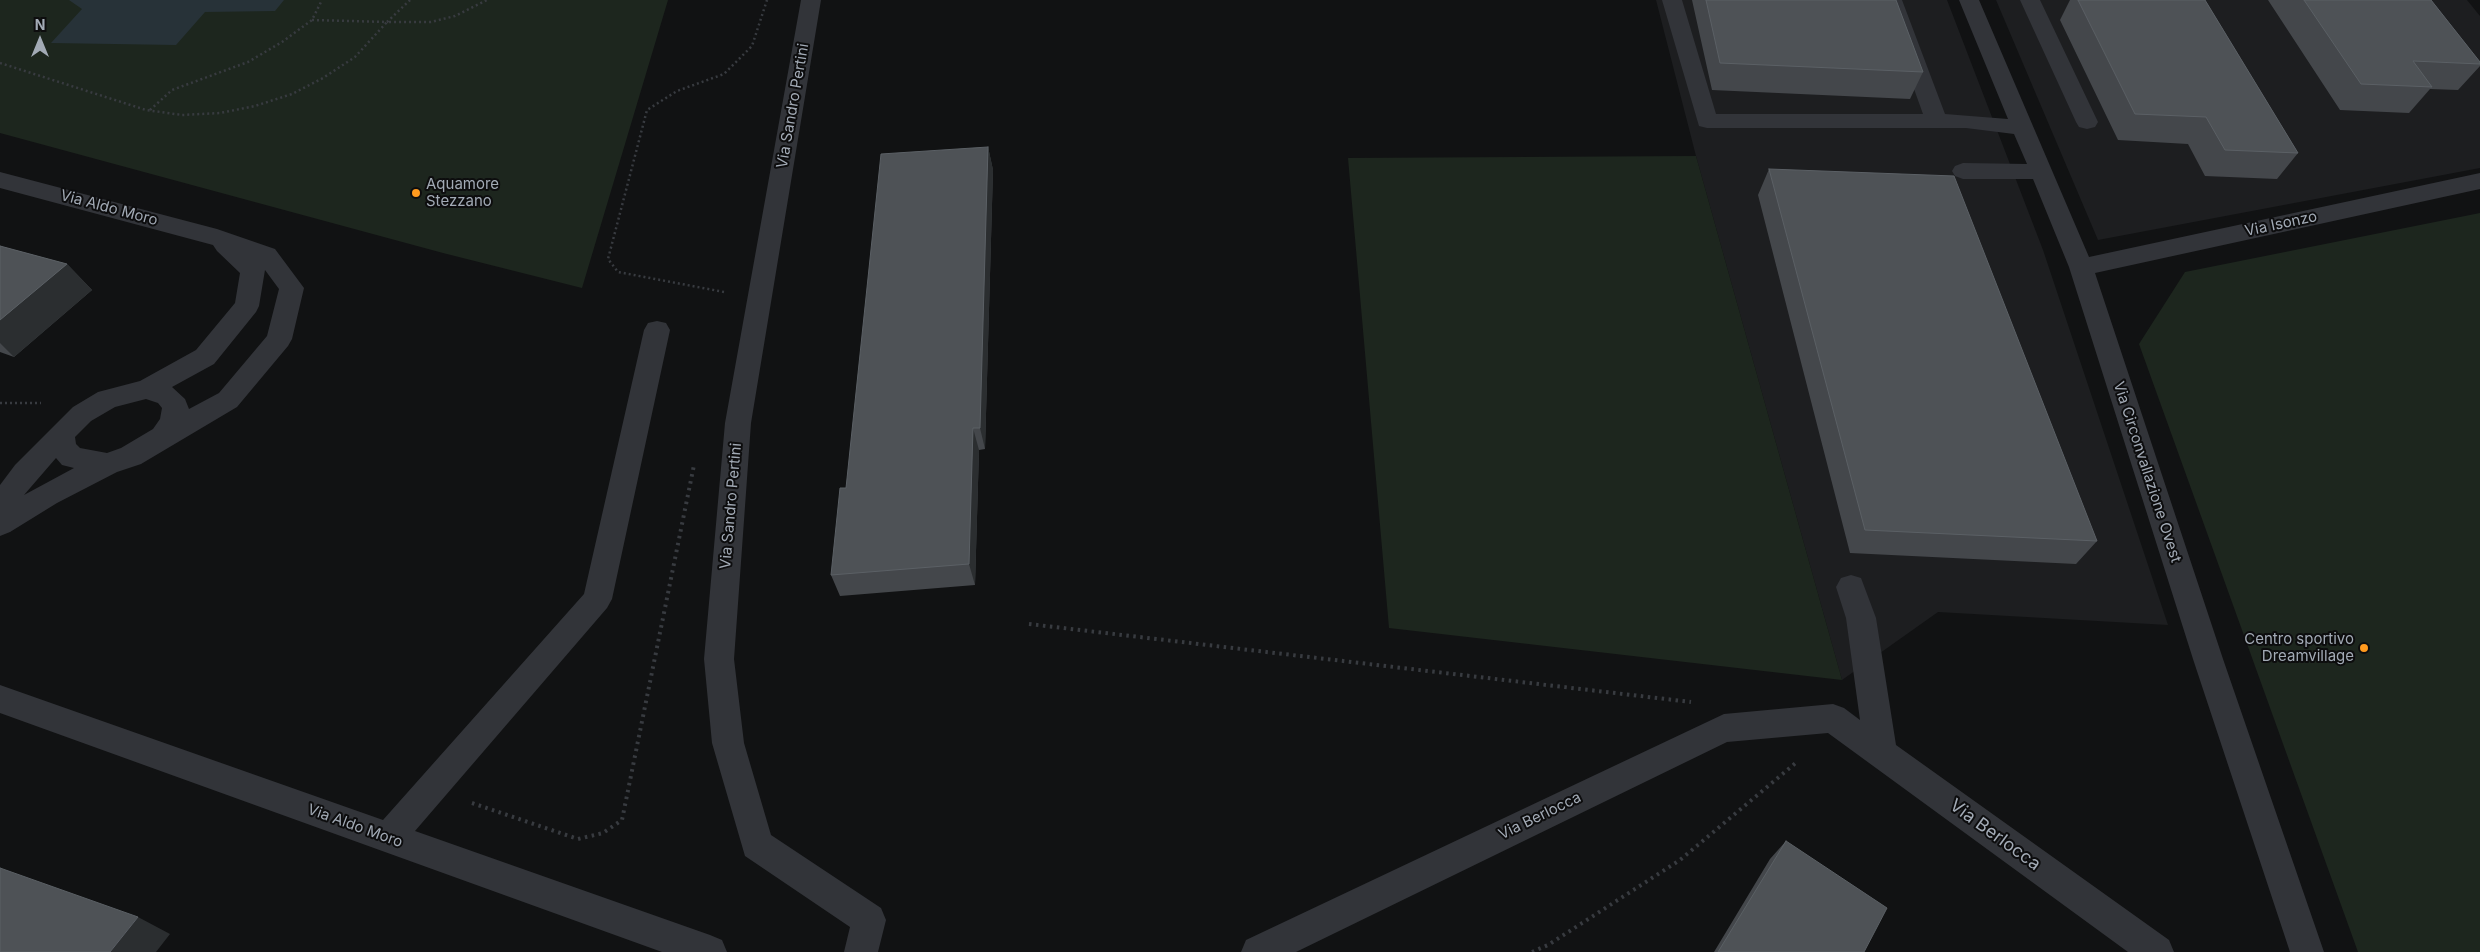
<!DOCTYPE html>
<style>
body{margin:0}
#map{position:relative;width:2480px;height:952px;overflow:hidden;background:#111213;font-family:Inter,sans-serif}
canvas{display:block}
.north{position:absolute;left:15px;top:15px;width:50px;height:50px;-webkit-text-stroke:4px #0d0d0e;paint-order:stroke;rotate:0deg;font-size:14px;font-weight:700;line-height:20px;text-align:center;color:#a2aab5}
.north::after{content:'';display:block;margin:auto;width:18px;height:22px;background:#a2aab5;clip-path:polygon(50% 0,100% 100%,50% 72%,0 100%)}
</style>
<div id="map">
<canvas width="2480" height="952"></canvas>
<div class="north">N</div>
</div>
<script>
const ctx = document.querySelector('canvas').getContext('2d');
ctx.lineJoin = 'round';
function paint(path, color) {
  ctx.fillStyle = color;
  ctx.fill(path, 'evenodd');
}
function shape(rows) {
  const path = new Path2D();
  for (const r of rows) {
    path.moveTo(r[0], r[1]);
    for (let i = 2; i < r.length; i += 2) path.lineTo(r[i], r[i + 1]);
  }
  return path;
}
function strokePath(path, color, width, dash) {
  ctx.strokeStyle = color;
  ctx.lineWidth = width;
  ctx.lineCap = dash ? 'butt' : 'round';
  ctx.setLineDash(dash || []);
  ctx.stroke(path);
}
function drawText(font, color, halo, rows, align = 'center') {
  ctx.font = font + ' Inter,sans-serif';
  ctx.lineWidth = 4;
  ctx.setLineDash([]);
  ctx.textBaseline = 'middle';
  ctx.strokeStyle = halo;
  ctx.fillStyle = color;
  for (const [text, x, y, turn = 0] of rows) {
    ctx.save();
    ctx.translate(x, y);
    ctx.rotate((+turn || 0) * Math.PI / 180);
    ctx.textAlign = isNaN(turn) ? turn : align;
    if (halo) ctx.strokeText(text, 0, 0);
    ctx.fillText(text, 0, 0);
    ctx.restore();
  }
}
paint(shape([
 [1656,0,1947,0,2043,250,2168,625,1938,612,1842,680,1696,156],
 [1996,0,2467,0,2480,16,2480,168,2098,240]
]), '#1d1e20');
paint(shape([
 [0,0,668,0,582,288,443,253,0,133],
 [1696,156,1842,680,1389,628,1348,158],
 [2480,213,2480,952,2358,952,2139,344,2185,272]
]), '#1d261e');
paint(shape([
 [69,0,284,0,275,11,205,12,176,45,51,43,82,9]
]), '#273238');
strokePath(shape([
 [312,20,387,22,410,0],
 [0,63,146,110,182,115,220,113,255,106,292,94,323,78,355,57,387,22,431,22,455,16,487,0],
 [150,110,172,90,248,62,282,42,312,20,322,0],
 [724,292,618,272,608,259,647,110,677,91,724,74,752,46,767,0],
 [0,403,41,403]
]), '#383b40', 2.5, [2, 3]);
strokePath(shape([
 [1029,624,1691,702],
 [472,803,578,839,603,833,622,820,694,465],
 [1532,952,1548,945,1680,860,1798,761]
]), '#383b40', 4, [2.5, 4.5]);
paint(shape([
 [801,0,821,0,751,423,734,659,744,743,771,835,881,908,886,920,878,952,844,952,850,927,745,856,712,743,704,659,725,423,801,0],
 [1662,0,1682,0,1716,114,1923,114,1882,0,1902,0,1945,114,2008,119,1959,0,1979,0,2089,257,2480,173,2480,189,2095,273,2223,659,2324,952,2290,952,2193,659,2069,267,2033,179,1963,179,1955,176,1952,171,1955,166,1963,163,2027,164,2014,134,1966,128,1707,128,1699,126,1662,0],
 [2020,0,2040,0,2098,122,2095,127,2087,129,2079,127,2076,122,2020,0],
 [0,172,217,229,275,249,304,288,292,339,288,346,237,407,141,464,117,472,57,503,10,532,0,536,0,485,15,465,73,407,98,392,140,381,196,350,235,303,240,273,217,251,213,245,0,188,0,172],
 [265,270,279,289,267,336,219,393,189,409,185,399,172,387,214,364,256,312,259,306,265,270],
 [146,399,158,403,162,408,160,419,153,429,121,448,107,453,80,448,76,444,75,437,91,421,115,407,146,399],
 [56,458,62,465,74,468,24,495,56,458],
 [657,321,666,323,670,330,612,599,607,608,415,831,710,935,722,940,727,952,662,952,0,713,0,685,383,820,584,594,644,330,648,323,657,321],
 [1851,575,1861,578,1876,618,1896,745,2169,940,2174,952,2128,952,1828,733,1727,742,1296,952,1241,952,1246,940,1724,714,1833,704,1844,708,1860,720,1846,618,1836,587,1841,578,1851,575]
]), '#323439');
paint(shape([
 [1692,0,1896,0,1923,72,1910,99,1712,90],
 [2070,0,2205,0,2298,153,2277,179,2205,176,2188,144,2118,140,2060,20],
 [2268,0,2431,0,2480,62,2480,66,2458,90,2430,89,2409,113,2340,110],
 [988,147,993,170,985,449,979,450,975,585,840,596,831,575,846,488],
 [1769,169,2097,541,2076,564,1850,553,1758,195],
 [0,246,67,264,92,290,14,357,0,352],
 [1786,841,1864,952,1714,952,1770,859]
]), '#44474b');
paint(shape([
 [988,147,993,170,985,449,980,428],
 [67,264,92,290,14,357,0,343,0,320],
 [973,428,979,450,975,585,969,564],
 [138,917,170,934,156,952,110,952]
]), '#2b2e30');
const building = shape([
 [1706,0,1896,0,1923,72,1720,63,1706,0],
 [2078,0,2205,0,2298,153,2225,150,2206,117,2135,114,2078,0],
 [2304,0,2431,0,2480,62,2480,64,2413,61,2432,87,2361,84,2304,0],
 [988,147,980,428,973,428,969,564,831,575,840,488,846,488,881,154,988,147],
 [1769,169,1954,176,2097,541,1865,530,1769,169],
 [0,246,67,264,0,320,0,246],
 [1786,841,1887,908,1864,952,1718,952,1786,841],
 [0,868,138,917,110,952,0,952,0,868]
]);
paint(building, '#4e5256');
strokePath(building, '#5b6065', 1);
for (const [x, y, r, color] of [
 [416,193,5,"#ff9a1e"],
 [2364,648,5,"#ff9a1e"]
]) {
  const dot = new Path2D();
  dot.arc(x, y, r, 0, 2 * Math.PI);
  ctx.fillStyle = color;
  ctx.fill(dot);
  strokePath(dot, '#0d0d0e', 2);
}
drawText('15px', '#a2aab5', '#0d0d0e', [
 ["Via Sandro Pertini",793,106,-80],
 ["Via Aldo Moro",109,208,15],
 ["Via Isonzo",2281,224,-12],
 ["Via Circonvallazione Ovest",2147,472,72],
 ["Via Sandro Pertini",731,506,-85],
 ["Via Berlocca",1540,816,-26],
 ["Via Aldo Moro",355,826,20]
]);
drawText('15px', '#a2aab5', '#0d0d0e', [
 ["Aquamore",426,184],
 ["Stezzano",426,201],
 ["Centro sportivo",2354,639,"right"],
 ["Dreamvillage",2354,656,"right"]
], 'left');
drawText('18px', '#a2aab5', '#0d0d0e', [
 ["Via Berlocca",1995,835,36]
]);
</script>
